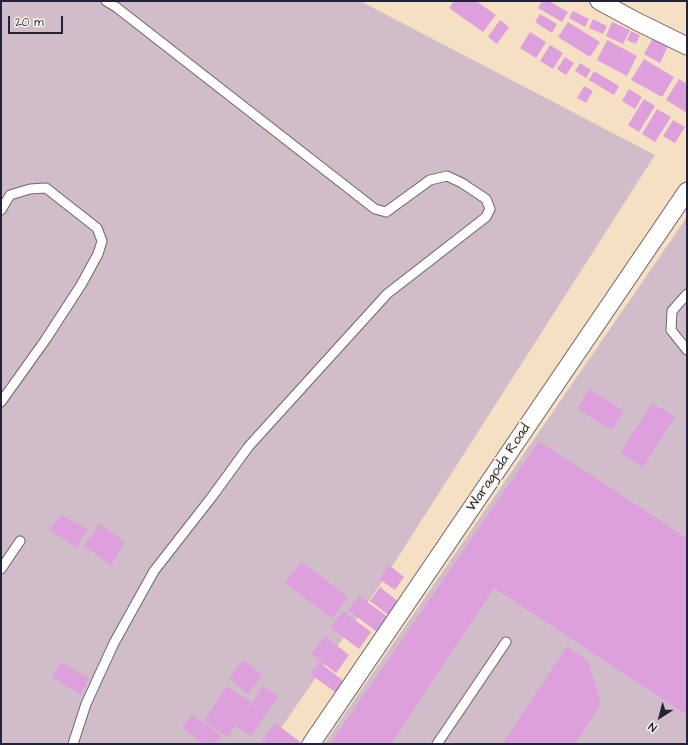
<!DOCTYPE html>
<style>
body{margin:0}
#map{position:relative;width:688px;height:745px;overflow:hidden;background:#f5e0c4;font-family:"Architects Daughter",sans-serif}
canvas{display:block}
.frame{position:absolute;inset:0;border:2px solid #22223b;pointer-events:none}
.north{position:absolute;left:640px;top:697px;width:40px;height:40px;-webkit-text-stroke:3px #fcf5e5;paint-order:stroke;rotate:216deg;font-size:11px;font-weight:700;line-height:16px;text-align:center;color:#22223b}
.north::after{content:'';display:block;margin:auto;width:14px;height:18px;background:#22223b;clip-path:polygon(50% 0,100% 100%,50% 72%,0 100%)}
.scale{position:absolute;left:8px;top:16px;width:55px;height:18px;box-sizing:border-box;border:2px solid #22223b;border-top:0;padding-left:5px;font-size:12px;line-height:14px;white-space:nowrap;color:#22223b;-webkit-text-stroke:3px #fcf5e5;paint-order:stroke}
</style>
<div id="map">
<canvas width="688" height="745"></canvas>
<div class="frame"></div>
<div class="north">N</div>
<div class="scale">20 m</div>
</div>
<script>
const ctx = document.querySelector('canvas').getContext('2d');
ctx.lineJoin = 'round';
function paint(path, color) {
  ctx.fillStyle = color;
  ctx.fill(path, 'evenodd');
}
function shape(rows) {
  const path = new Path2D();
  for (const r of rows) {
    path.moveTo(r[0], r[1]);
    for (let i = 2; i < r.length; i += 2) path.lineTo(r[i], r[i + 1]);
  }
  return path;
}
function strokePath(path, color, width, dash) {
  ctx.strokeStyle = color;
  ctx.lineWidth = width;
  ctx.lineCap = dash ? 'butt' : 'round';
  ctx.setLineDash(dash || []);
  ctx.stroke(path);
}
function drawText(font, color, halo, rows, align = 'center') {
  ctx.font = font + ' "Architects Daughter",sans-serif';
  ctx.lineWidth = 3;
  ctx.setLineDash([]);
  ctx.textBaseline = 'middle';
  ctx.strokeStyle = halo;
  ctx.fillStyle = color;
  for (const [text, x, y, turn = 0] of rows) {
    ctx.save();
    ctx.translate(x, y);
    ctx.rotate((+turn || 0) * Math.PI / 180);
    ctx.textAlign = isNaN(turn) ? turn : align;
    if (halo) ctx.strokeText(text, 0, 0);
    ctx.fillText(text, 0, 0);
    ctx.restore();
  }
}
paint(shape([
 [1,1,360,1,655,155,384,579,270,744,1,744],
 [687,217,687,744,324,744]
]), '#d1bdca');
paint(shape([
 [454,1,476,1,496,15,483,32,449,8],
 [542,1,549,1,568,12,562,22,538,8],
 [573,11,589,19,585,27,569,18],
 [540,14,557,24,552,33,535,22],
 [593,19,607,26,603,34,589,28],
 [500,20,509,27,497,44,488,37],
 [568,22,600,42,590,57,558,37],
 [612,22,630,30,623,44,606,36],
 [631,31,640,35,636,44,627,40],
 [530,32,546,42,536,58,520,48],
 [653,38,668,46,660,63,644,54],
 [607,40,637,56,627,76,597,60],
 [550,45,563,53,553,69,540,61],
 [565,57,574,63,566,75,557,69],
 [644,59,674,77,662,97,631,80],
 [580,63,591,70,586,78,575,71],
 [594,71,619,86,614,95,589,80],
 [679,79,687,84,687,113,666,100],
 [584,86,593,91,586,103,577,98],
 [629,89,642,97,635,109,622,101],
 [644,99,655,106,639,132,628,125],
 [657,109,671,117,655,142,642,134],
 [673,120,685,127,675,143,663,136],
 [589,389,624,411,612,430,577,409],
 [652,403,675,417,643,467,620,453],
 [539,441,687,538,687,715,494,588,391,744,330,744],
 [61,515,88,529,76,548,49,529],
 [100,524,125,542,111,565,84,546],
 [301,562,348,597,332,618,285,583],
 [389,565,404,577,395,590,379,579],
 [380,587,400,603,390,616,370,601],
 [359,596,392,620,381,635,348,610],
 [343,611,371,632,359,649,330,627],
 [325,636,349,655,336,673,311,654],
 [567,646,588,661,601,704,575,744,502,744],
 [243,660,262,675,248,694,229,679],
 [61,662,89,678,81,695,52,677],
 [319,662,346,683,338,694,310,674],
 [227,686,251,702,228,737,204,721],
 [263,686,278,696,251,736,236,726],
 [192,714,221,736,215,744,204,744,182,728],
 [275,723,303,744,260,744]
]), '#dda0dc');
const lane = shape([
 [1,210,10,195,30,189,46,188,97,228,102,241,98,254,81,285,46,339,1,402],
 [687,294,672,311,671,330,687,350],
 [1,569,20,541],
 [73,744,86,704,114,643,154,571,211,498,249,446,387,294,486,217,490,209,486,199,462,183,447,176,430,180,386,212,375,209,116,7,106,1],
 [437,744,506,642]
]);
const street = shape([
 [599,1,636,21,687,46],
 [311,744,687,191]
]);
strokePath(lane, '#6c646b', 11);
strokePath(street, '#6c646b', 19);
strokePath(lane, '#fff', 9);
strokePath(street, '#fff', 17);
drawText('14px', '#22223b', '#fcf5e5', [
 ["Waragoda Road",499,468,-56]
]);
</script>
